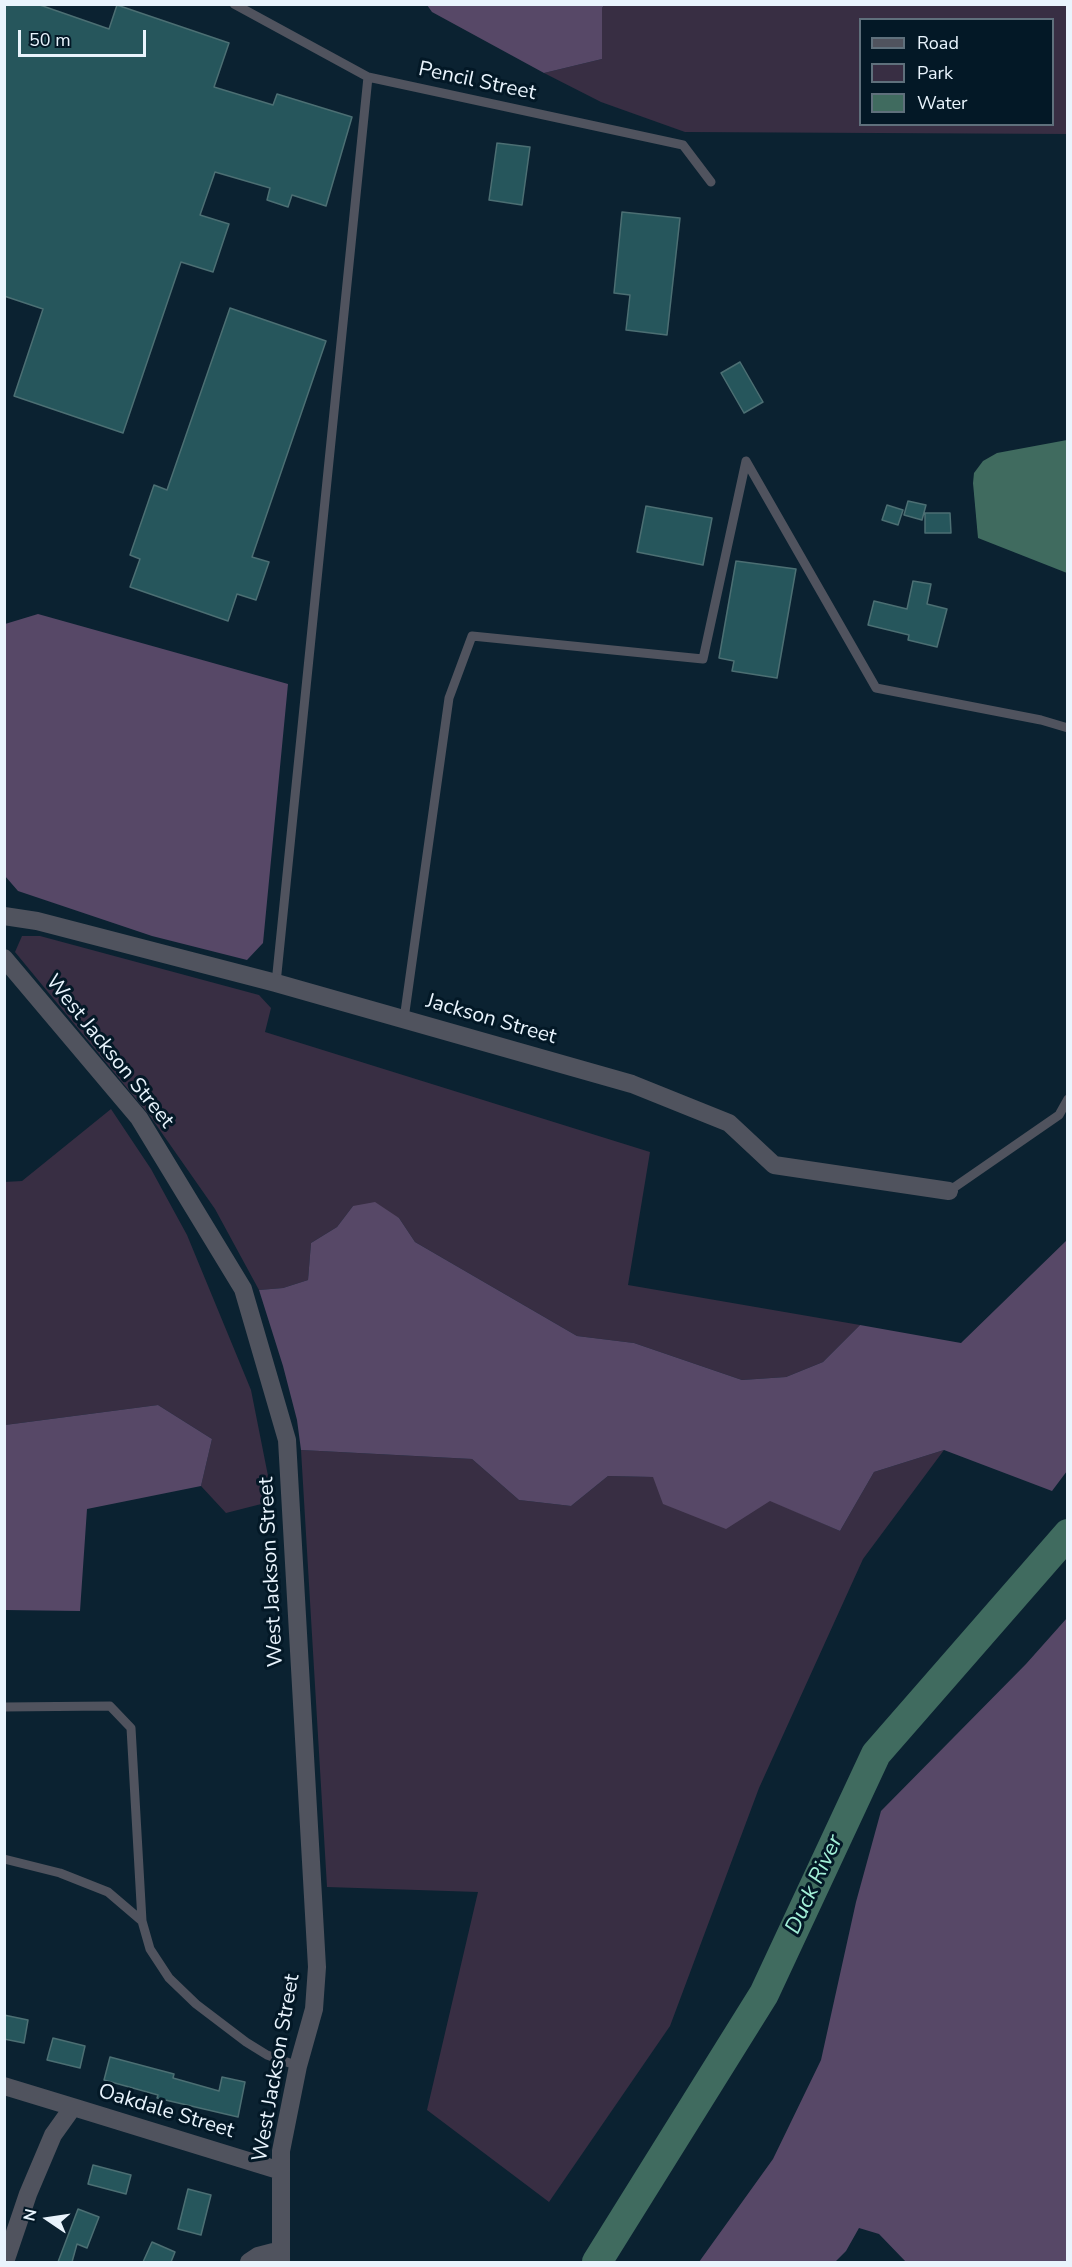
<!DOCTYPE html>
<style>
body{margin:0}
#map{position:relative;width:1072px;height:2267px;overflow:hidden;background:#0b2231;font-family:"Nunito Sans",sans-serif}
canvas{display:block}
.frame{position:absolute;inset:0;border:6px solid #e9f4fd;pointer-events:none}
.legend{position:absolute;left:859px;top:18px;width:195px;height:108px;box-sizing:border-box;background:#031826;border:2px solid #5f707c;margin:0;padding:8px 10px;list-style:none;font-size:18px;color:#e9f4fd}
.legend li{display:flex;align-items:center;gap:12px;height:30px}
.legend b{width:30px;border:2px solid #5f707c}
.north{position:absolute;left:18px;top:2189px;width:60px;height:60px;-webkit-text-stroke:4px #031826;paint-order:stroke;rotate:283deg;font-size:16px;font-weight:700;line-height:24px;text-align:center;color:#e9f4fd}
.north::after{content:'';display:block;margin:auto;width:21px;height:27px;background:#e9f4fd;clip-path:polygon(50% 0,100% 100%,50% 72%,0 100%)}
.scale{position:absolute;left:18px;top:30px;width:128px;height:27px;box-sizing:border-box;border:3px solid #e9f4fd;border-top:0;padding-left:8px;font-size:18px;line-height:21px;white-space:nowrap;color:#e9f4fd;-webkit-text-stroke:4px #031826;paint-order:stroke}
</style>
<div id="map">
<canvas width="1072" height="2267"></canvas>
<div class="frame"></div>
<ul class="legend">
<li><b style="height:8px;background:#50535e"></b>Road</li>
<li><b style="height:16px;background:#382e43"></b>Park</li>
<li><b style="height:16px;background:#406b5f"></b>Water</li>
</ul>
<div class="north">N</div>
<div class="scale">50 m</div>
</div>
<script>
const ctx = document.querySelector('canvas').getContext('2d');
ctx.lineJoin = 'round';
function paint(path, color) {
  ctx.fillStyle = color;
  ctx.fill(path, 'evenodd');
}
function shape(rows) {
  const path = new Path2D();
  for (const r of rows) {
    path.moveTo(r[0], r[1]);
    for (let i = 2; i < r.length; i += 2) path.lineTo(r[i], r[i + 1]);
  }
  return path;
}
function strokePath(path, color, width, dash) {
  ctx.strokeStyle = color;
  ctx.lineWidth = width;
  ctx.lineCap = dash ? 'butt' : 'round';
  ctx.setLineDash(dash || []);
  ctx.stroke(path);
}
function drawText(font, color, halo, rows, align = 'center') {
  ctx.font = font + ' "Nunito Sans",sans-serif';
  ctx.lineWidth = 6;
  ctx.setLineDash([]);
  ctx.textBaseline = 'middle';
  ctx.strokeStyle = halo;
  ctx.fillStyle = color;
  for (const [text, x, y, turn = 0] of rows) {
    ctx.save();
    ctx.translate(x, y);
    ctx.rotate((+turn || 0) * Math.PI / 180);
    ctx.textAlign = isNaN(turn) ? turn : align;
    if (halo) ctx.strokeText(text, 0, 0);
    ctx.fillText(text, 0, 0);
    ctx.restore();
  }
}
paint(shape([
 [604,5,1067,5,1067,134,685,132,601,102,544,73,602,59,602,8],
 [860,20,1052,20,1052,124,860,124],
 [22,936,40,936,259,995,271,1008,265,1032,650,1152,628,1285,860,1325,823,1362,786,1377,742,1380,634,1343,577,1336,415,1242,399,1218,353,1206,337,1227,311,1243,308,1280,283,1288,259,1290,215,1209,150,1116,15,952],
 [111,1109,151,1169,187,1235,251,1390,273,1501,226,1513,201,1486,212,1439,158,1405,5,1425,4,1182,22,1181],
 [301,1450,472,1459,519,1500,571,1506,608,1476,653,1477,770,1500,840,1531,874,1472,944,1450,863,1559,759,1788,670,2026,549,2202,427,2110,478,1892,327,1887]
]), '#382e43');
paint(shape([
 [427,5,604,5,602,8,602,59,544,73,432,12],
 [38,614,288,684,263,943,247,960,152,936,18,891,5,876,5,624],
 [375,1202,399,1218,415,1242,577,1336,634,1343,742,1380,786,1377,823,1362,860,1325,961,1343,1067,1240,1067,1471,1052,1491,944,1450,874,1472,840,1531,770,1501,726,1529,663,1504,653,1477,608,1476,571,1506,519,1500,472,1459,301,1450,297,1420,283,1366,259,1290,283,1288,308,1280,311,1243,337,1227,353,1206],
 [158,1405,212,1439,201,1486,87,1509,80,1611,5,1610,5,1425],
 [1067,1618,1067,2262,906,2262,879,2234,859,2228,846,2251,835,2262,699,2262,773,2159,821,2060,856,1902,881,1811,1026,1664]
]), '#574867');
paint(shape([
 [1067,440,1068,440,1067,573,978,538,973,483,974,473,983,461,997,453]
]), '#406b5f');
strokePath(shape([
 [597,2262,764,1994,876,1754,1068,1534]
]), '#406b5f', 30);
const building = shape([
 [4,4,37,4,109,29,117,5,229,43,214,87,273,105,277,94,352,117,326,206,292,195,288,207,267,200,270,188,215,172,200,215,229,224,213,272,181,262,123,433,14,396,43,309,4,296,4,4],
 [497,143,530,147,522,205,489,200,497,143],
 [622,212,680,218,667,335,626,330,630,295,614,293,622,212],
 [230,308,326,341,252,557,269,562,256,600,237,594,228,621,130,587,140,559,130,555,154,485,167,490,230,308],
 [740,362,763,402,744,413,721,373,740,362],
 [908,501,926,505,922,520,904,515,908,501],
 [887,505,903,510,898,525,882,520,887,505],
 [646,506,712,518,703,565,637,552,646,506],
 [925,513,950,513,951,533,925,533,925,513],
 [736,561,796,569,777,678,732,671,734,661,719,658,736,561],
 [913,581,931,584,927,604,947,609,937,647,908,640,909,635,868,625,874,601,907,609,913,581],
 [4,2015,28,2020,24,2043,4,2039,4,2015],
 [53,2038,85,2046,80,2068,47,2060,53,2038],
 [110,2057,174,2074,173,2078,219,2091,222,2077,245,2082,238,2117,157,2098,158,2095,104,2080,110,2057],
 [93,2165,131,2175,126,2194,88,2184,93,2165],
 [188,2189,211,2195,201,2235,178,2229,188,2189],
 [78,2209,99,2217,87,2248,77,2244,72,2262,58,2262,78,2209],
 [152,2242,175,2252,171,2262,143,2262,152,2242]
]);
paint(building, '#26565c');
strokePath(building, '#4c6f73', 1.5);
strokePath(shape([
 [234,4,368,77,683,145,711,182],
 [746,461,876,688,1041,720,1068,728],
 [276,983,368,77],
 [404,1019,449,698,472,636,703,659,746,461],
 [949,1191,1059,1115,1068,1099],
 [4,1707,110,1706,131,1728,142,1921,150,1949,169,1978,196,2004,246,2042,267,2055,298,2066],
 [4,1859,60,1873,108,1892,142,1921]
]), '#50535e', 9);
strokePath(shape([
 [4,916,37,921,276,983,632,1084,729,1123,774,1165,949,1191],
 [4,958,139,1118,243,1289,287,1440,317,1967,314,2009,298,2066,281,2151,281,2262],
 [4,2086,73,2107],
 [5,2262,28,2194,53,2135,73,2107,281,2171],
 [249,2262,258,2256,281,2250]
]), '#50535e', 18);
drawText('21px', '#e9f4fd', '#031826', [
 ["Pencil Street",477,82,12],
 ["Jackson Street",491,1020,16],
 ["West Jackson Street",109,1052,51],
 ["West Jackson Street",272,1572,-93],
 ["West Jackson Street",277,2068,-80],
 ["Oakdale Street",166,2112,17]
]);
drawText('italic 22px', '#a3f0d8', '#031826', [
 ["Duck River",815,1885,-65]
]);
</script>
